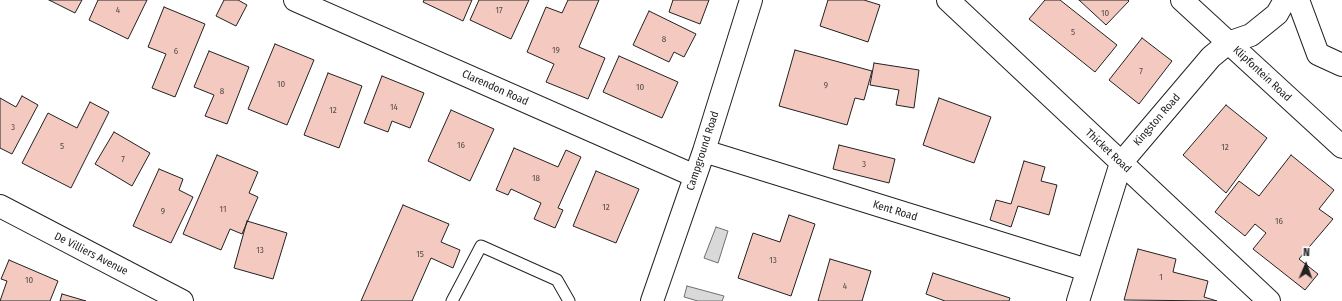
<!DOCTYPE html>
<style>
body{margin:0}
#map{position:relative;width:1342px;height:301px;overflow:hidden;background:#fff;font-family:"Fira Sans Condensed",sans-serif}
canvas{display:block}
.north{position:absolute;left:1286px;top:245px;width:40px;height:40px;-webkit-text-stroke:3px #fff;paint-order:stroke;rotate:2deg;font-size:11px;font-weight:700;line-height:16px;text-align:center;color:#222}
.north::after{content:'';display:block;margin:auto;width:14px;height:18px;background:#222;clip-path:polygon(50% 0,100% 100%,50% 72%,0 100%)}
</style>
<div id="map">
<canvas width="1342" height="301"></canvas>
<div class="north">N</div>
</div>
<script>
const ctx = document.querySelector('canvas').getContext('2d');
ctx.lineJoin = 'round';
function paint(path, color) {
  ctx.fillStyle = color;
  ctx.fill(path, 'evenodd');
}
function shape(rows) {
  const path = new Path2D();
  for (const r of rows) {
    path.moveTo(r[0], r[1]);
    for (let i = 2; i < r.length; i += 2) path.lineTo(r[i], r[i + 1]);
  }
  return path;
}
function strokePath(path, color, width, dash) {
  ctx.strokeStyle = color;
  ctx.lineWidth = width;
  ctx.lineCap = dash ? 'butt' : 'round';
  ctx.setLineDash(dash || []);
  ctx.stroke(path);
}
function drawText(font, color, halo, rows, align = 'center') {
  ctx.font = font + ' "Fira Sans Condensed",sans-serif';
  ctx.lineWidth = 3;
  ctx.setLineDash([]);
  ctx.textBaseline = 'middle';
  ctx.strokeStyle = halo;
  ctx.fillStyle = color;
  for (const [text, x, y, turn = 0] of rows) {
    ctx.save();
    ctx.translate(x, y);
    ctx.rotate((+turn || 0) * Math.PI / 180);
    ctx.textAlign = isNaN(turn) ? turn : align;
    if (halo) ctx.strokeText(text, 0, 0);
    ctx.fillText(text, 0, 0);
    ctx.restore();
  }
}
const water = shape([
 [716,227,728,231,718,263,704,258,716,227],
 [687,286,724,296,722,301,698,301,684,297,687,286]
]);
paint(water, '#d9d9d9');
strokePath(water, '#6f6f6f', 1);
const building = shape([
 [49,0,82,0,75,13,49,0],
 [98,0,147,0,128,39,89,20,98,0],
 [224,0,238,0,247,5,236,26,216,16,224,0],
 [424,0,472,0,463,21,423,2,424,0],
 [479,0,529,0,511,39,470,20,479,0],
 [568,0,599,0,579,47,605,58,588,99,546,82,554,64,527,52,546,7,562,13,568,0],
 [673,0,709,0,700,24,669,12,673,0],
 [828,0,864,0,880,5,868,42,820,26,828,0],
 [1045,0,1060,0,1117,45,1095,72,1029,19,1045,0],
 [1079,0,1128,0,1129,1,1106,25,1079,0],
 [164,7,205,24,175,97,152,88,166,54,148,47,164,7],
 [649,11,696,34,684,57,674,52,669,62,633,45,649,11],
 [1142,38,1172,61,1139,104,1109,80,1142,38],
 [275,44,314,60,287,125,248,109,275,44],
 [795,50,872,71,864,100,855,98,847,125,779,106,795,50],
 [209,51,249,67,227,124,205,116,214,95,194,87,209,51],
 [619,56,678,82,662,118,603,92,619,56],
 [874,63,919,70,914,108,896,105,899,90,870,85,874,63],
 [328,73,362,86,339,148,304,135,328,73],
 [382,76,424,93,410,128,392,121,388,132,364,123,382,76],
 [22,96,38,105,12,154,0,148,0,98,16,107,22,96],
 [939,98,991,117,974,163,923,145,939,98],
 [90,102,109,112,71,188,22,163,48,113,77,128,90,102],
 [1226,105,1267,138,1226,193,1183,155,1226,105],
 [451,110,494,129,470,181,428,161,451,110],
 [114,132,150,153,132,186,95,164,114,132],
 [839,145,895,159,889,183,833,169,839,145],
 [514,148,558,167,566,150,581,157,558,208,563,210,555,228,534,219,541,203,511,189,508,195,496,190,514,148],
 [217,155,258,172,249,193,258,197,242,234,230,229,221,250,183,234,217,155],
 [1291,155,1334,190,1319,209,1333,219,1299,259,1318,274,1305,290,1253,249,1266,233,1255,224,1245,236,1215,212,1239,181,1259,196,1291,155],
 [1024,161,1045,167,1041,181,1057,185,1049,215,1018,206,1011,227,990,220,996,200,1011,204,1024,161],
 [159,169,183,179,179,190,193,197,171,243,133,226,159,169],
 [596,171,639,189,616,243,573,226,596,171],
 [403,205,449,224,441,242,460,250,453,268,431,258,412,301,361,301,403,205],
 [789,215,815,224,791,296,738,278,753,233,780,242,789,215],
 [247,221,287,233,273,279,234,268,247,221],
 [1138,249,1176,259,1173,272,1208,281,1204,297,1217,301,1124,300,1138,249],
 [830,259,871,271,862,301,818,301,830,259],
 [9,260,58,281,50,301,0,301,7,281,1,279,9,260],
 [933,273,1010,298,1009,301,945,301,926,294,933,273],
 [62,294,86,301,60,301,62,294]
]);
paint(building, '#f3c9c0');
strokePath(building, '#222', 1);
const lane = shape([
 [452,301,481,246,557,280,569,301]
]);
const street = shape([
 [295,0,695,176],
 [948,0,1269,301],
 [1298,0,1318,54,1342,65],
 [704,151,1087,270],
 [0,206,182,301],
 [652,301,704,151,751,0],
 [1078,301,1121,163,1211,57,1228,43,1251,35,1277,14,1285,0]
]);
const secondary = shape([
 [1182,0,1342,147]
]);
strokePath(lane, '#222', 13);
strokePath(street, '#222', 24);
strokePath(secondary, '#222', 24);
strokePath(lane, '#fff', 11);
strokePath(street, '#fff', 22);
strokePath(secondary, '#fff', 22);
drawText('9px', '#564c4a', null, [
 ["4",118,10],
 ["17",499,10],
 ["10",1105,13],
 ["5",1073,32],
 ["8",664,39],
 ["19",556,50],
 ["6",176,51],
 ["7",1141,71],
 ["10",281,84],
 ["9",826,85],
 ["10",640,87],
 ["8",222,91],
 ["14",394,107],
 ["12",333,110],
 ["3",13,127],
 ["16",461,145],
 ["5",62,146],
 ["12",1225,147],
 ["7",123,159],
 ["3",864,164],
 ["18",536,178],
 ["12",606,207],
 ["11",223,209],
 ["9",163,211],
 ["16",1279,221],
 ["13",260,250],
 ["15",420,254],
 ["13",773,260],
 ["1",1161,277],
 ["10",29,280],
 ["4",845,286]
]);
drawText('11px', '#222', '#fff', [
 ["Klipfontein Road",1262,74,43],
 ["Clarendon Road",495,88,24],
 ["Kingston Road",1157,120,-49],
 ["Campground Road",703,151,-72],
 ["Thicket Road",1108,151,43],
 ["Kent Road",895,211,17],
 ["De Villiers Avenue",91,254,27]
]);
</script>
